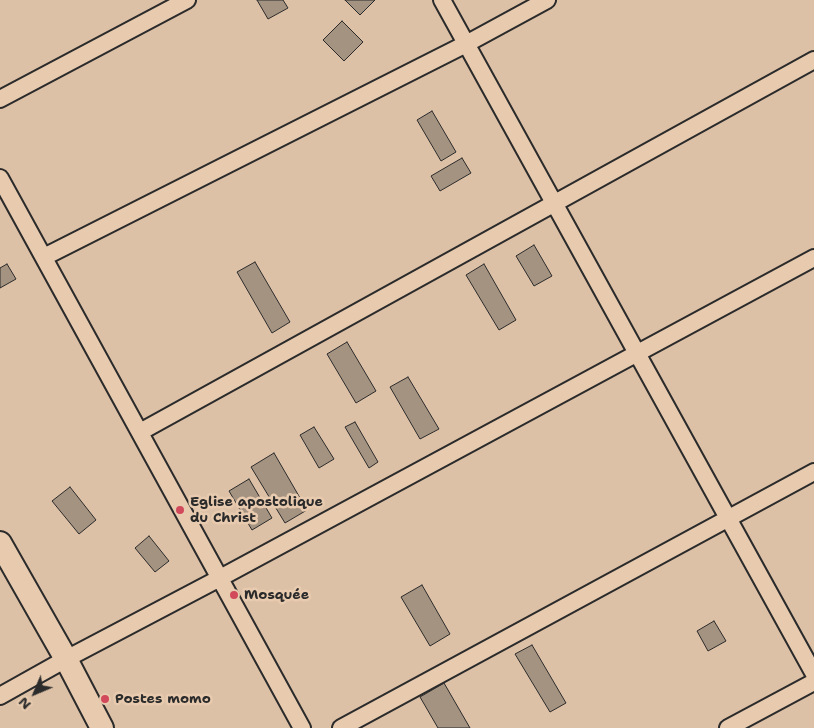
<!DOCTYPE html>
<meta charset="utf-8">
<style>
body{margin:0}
#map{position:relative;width:814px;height:728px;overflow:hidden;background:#ddc1a7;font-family:"Shantell Sans",sans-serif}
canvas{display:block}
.north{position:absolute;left:10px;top:668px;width:50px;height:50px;-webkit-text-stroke:4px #e8cbaf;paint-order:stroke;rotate:225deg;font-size:14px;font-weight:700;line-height:20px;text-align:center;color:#2b2b2b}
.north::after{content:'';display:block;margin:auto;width:18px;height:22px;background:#2b2b2b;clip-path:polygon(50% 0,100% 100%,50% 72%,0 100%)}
</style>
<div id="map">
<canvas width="814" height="728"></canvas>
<div class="north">N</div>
</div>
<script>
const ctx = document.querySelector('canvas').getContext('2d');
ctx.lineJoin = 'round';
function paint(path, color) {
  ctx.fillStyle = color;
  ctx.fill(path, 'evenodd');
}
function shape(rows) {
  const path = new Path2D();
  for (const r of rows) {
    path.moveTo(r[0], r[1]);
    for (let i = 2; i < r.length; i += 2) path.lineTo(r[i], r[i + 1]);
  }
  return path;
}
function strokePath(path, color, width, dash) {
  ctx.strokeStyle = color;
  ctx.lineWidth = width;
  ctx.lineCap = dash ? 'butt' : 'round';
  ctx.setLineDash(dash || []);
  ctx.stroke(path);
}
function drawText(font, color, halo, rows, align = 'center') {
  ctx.font = font + ' "Shantell Sans",sans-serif';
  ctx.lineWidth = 5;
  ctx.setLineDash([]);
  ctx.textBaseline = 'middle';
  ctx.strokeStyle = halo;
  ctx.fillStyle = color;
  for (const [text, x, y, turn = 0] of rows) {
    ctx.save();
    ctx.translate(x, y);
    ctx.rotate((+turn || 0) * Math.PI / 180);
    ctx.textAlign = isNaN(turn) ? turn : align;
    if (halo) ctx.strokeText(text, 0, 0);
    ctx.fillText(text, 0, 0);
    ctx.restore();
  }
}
const building = shape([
 [257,0,283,0,288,8,268,19,257,0],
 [345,0,375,0,360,15,345,0],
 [342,21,363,42,344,61,323,40,342,21],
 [432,111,456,152,441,161,417,120,432,111],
 [462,158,471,173,440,191,431,176,462,158],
 [534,245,552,276,534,286,516,256,534,245],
 [255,262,290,322,272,333,237,272,255,262],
 [7,264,16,279,0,288,0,268,7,264],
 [484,264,516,320,499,330,466,275,484,264],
 [347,342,376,391,356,403,327,354,347,342],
 [408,377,439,429,420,439,390,387,408,377],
 [355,422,378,462,369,468,345,427,355,422],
 [314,427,334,459,319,468,300,435,314,427],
 [274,453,307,510,285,523,251,467,274,453],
 [249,479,272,518,252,530,229,491,249,479],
 [70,487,96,520,79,534,52,501,70,487],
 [149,536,169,561,155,572,135,548,149,536],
 [422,585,450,634,430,646,401,597,422,585],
 [714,621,726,641,708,651,697,631,714,621],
 [532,645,566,703,550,712,515,654,532,645],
 [444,683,470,728,438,728,420,697,444,683]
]);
paint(building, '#a59381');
strokePath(building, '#2b2b2b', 1);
const street = shape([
 [442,0,814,674],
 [0,99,187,0],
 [0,178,302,728],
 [44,257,466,44,547,0],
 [140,432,814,60],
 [0,696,66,659,220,578,814,258],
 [341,728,814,472],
 [728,728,814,682]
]);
const secondary = shape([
 [0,543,66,659,102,728]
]);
strokePath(street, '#2b2b2b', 20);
strokePath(secondary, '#2b2b2b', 26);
strokePath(street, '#e8cbaf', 16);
strokePath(secondary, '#e8cbaf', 22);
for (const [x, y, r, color] of [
 [180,510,5,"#d1495b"],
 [234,595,5,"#d1495b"],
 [105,699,5,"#d1495b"]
]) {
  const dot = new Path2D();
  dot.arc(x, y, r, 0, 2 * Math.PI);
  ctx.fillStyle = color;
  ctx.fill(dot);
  strokePath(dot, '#e8cbaf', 2);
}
drawText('bold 14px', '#2b2b2b', '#e8cbaf', [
 ["Eglise apostolique",190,502],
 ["du Christ",190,518],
 ["Mosquée",244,595],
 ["Postes momo",115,699]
], 'left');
</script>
